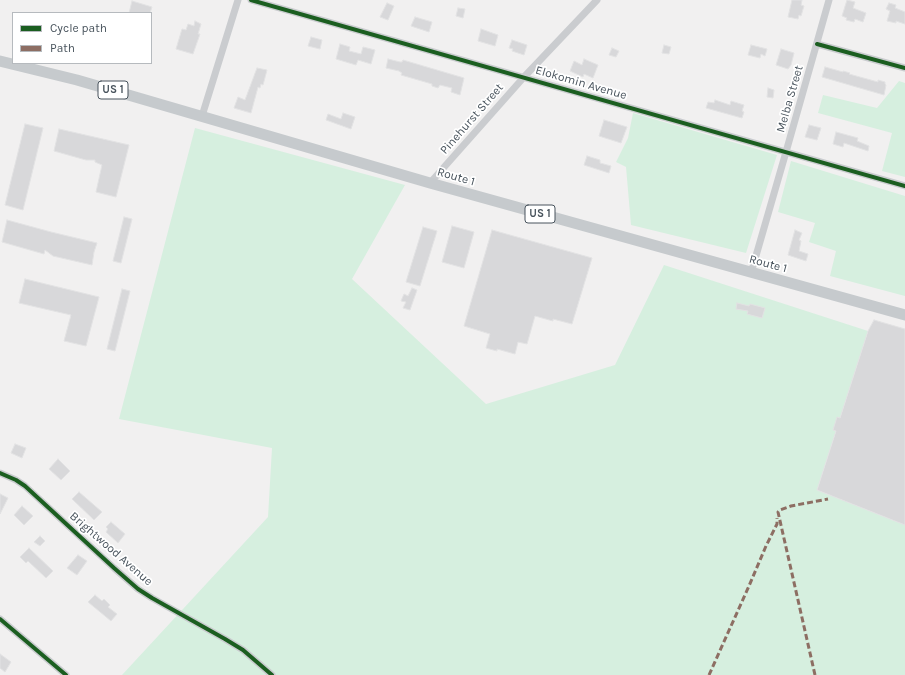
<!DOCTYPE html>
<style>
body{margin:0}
#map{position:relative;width:905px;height:675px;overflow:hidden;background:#f1f0f0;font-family:Karla,sans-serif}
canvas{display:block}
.legend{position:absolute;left:12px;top:12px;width:140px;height:52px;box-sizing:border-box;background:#fff;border:1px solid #b6babe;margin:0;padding:5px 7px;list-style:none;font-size:12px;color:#48535c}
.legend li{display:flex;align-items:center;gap:8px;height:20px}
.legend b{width:20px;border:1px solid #b6babe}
</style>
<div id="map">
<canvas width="905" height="675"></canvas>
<ul class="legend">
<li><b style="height:5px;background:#1b5e20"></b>Cycle path</li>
<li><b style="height:5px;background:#8d6e63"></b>Path</li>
</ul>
</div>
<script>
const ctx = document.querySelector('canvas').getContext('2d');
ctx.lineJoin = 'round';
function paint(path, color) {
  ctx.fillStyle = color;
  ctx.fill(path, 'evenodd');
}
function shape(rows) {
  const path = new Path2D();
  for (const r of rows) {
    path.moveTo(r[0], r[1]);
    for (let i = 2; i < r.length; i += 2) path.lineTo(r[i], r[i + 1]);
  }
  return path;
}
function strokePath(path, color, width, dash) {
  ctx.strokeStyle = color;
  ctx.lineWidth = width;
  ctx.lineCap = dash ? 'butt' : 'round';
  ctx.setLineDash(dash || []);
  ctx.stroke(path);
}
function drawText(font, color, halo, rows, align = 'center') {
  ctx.font = font + ' Karla,sans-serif';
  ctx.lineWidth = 3.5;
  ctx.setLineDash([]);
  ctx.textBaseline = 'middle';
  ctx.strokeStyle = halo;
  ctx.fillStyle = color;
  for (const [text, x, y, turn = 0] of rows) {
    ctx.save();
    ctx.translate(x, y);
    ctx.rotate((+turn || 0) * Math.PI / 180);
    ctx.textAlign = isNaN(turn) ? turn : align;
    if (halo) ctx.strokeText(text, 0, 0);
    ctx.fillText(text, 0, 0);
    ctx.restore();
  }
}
paint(shape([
 [899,81,905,83,905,177,882,171,892,133,818,113,823,95,877,108],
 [633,113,777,155,746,253,631,225,626,167,616,162,628,138],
 [195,128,405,185,352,279,486,404,615,365,664,265,868,331,817,490,905,525,905,675,122,675,268,517,272,448,119,419],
 [791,161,905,196,905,296,830,276,836,251,809,242,815,223,778,212]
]), '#d6efdf');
const building = shape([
 [792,0,802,0,801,5,804,6,801,16,799,15,798,19,788,17,792,0],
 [847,0,855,2,853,8,866,13,863,22,855,19,854,22,846,20,847,18,842,16,847,0],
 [132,1,152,7,150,13,129,13,132,1],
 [387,3,394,6,388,20,380,17,387,3],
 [889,3,896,5,895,8,905,12,905,24,896,21,896,23,887,21,890,11,886,9,889,3],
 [458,8,465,9,463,18,456,16,458,8],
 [415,17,432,22,429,32,411,26,415,17],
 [195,21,201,24,198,34,200,34,193,54,176,49,182,29,186,30,188,24,194,26,195,21],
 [481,29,498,35,495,46,478,41,481,29],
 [311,37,322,40,320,49,308,46,311,37],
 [512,40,527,45,524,55,512,51,513,49,509,48,512,40],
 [340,44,350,47,349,51,361,54,363,47,375,50,371,64,358,60,356,65,336,59,340,44],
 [664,45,671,47,669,54,662,53,664,45],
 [751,45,767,49,765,56,761,54,760,58,748,55,751,45],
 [612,48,619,51,616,57,609,55,612,48],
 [781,49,794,53,791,65,788,69,776,65,781,49],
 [388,59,400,62,402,62,403,60,464,78,460,95,451,92,452,88,440,85,438,88,432,86,432,84,401,75,402,73,399,71,386,68,388,59],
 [584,59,598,65,593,78,584,74,583,77,570,71,574,61,582,65,584,59],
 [825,67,843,72,843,71,850,73,849,74,878,82,878,80,885,82,885,84,886,85,884,95,822,77,825,67],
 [257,68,267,70,263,85,261,84,260,88,258,87,251,113,234,108,238,97,245,100,257,68],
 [768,88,774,90,773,98,767,97,768,88],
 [715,100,730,105,731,101,744,105,742,111,744,112,742,118,706,108,708,102,714,103,715,100],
 [343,113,355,117,351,129,326,120,328,114,341,119,343,113],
 [604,120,627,127,621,143,599,136,604,120],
 [25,124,43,128,23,210,5,205,25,124],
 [809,125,821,128,817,140,805,137,809,125],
 [59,129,129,145,116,197,96,192,102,165,95,162,95,160,86,160,54,151,59,129],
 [836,132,858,138,857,141,869,146,868,151,844,143,843,147,833,144,836,132],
 [587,156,600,160,600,163,611,166,609,173,584,165,587,156],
 [124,217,132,219,121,263,113,261,124,217],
 [7,220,51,232,97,243,94,252,92,265,53,256,45,250,44,254,2,242,7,220],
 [452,226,474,232,464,268,442,262,452,226],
 [423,227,437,231,420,286,406,282,423,227],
 [492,230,592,258,572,324,553,319,553,321,535,316,527,344,518,342,515,354,497,349,497,351,486,348,490,334,464,326,492,230],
 [795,230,802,233,799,240,801,241,799,251,808,254,806,261,788,255,795,230],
 [25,279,99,297,86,346,64,341,71,315,19,303,25,279],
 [412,288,417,290,410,310,403,308,406,302,401,301,404,294,408,296,412,288],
 [122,289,130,291,115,351,107,349,122,289],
 [737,303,749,306,750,304,765,308,762,318,747,314,748,311,736,309,737,303],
 [874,320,905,329,905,525,817,490,836,431,833,430,837,417,840,418,868,331,874,320],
 [15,444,26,448,22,458,11,453,15,444],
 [58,459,70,471,61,480,49,469,58,459],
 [79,492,102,512,94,520,72,499,79,492],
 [0,494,8,498,0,514,0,494],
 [22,506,33,516,24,525,14,515,22,506],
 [111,522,125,534,118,543,106,532,108,529,106,527,111,522],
 [40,536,45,541,40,546,34,542,40,536],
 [29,548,53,571,46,578,28,561,26,563,20,557,29,548],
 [78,555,87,561,77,575,67,568,78,555],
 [95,595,102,601,104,599,110,605,108,607,117,614,111,621,88,602,95,595],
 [0,654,11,662,5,672,0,668,0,654]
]);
paint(building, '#d8d8da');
strokePath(building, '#e2e2e3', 1);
strokePath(shape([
 [251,0,905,186],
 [817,44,905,68],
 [202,116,238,0],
 [430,183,524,77,597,0],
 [751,273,786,152,829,0],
 [0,473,16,480,25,486,114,568,138,589,152,598,225,639,243,650,272,675],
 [0,619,66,675]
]), '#cacccf', 7);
strokePath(shape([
 [0,61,77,80,430,183,905,315]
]), '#c6cacd', 11);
strokePath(shape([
 [709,675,749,586,766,546,777,524,777,518],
 [815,675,778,512,780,510,791,506,828,499]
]), '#8d6e63', 3, [6, 3]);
strokePath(shape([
 [251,0,905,186],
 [817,44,905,68],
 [0,473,16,480,25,486,114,568,138,589,152,598,225,639,243,650,272,675],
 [0,619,66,675]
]), '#1b5e20', 4);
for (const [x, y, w] of [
 [113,90,30],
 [540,214,30]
]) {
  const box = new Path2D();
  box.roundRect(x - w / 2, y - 9, w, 18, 3);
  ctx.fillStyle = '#fff';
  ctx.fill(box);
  strokePath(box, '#48535c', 1);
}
drawText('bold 11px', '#48535c', null, [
 ["US 1",113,90],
 ["US 1",540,214]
]);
drawText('12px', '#48535c', '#fff', [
 ["Elokomin Avenue",581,83,16],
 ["Melba Street",790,99,-74],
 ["Pinehurst Street",472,119,-49],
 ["Route 1",456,177,16],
 ["Route 1",768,264,15],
 ["Brightwood Avenue",111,549,41]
]);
</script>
